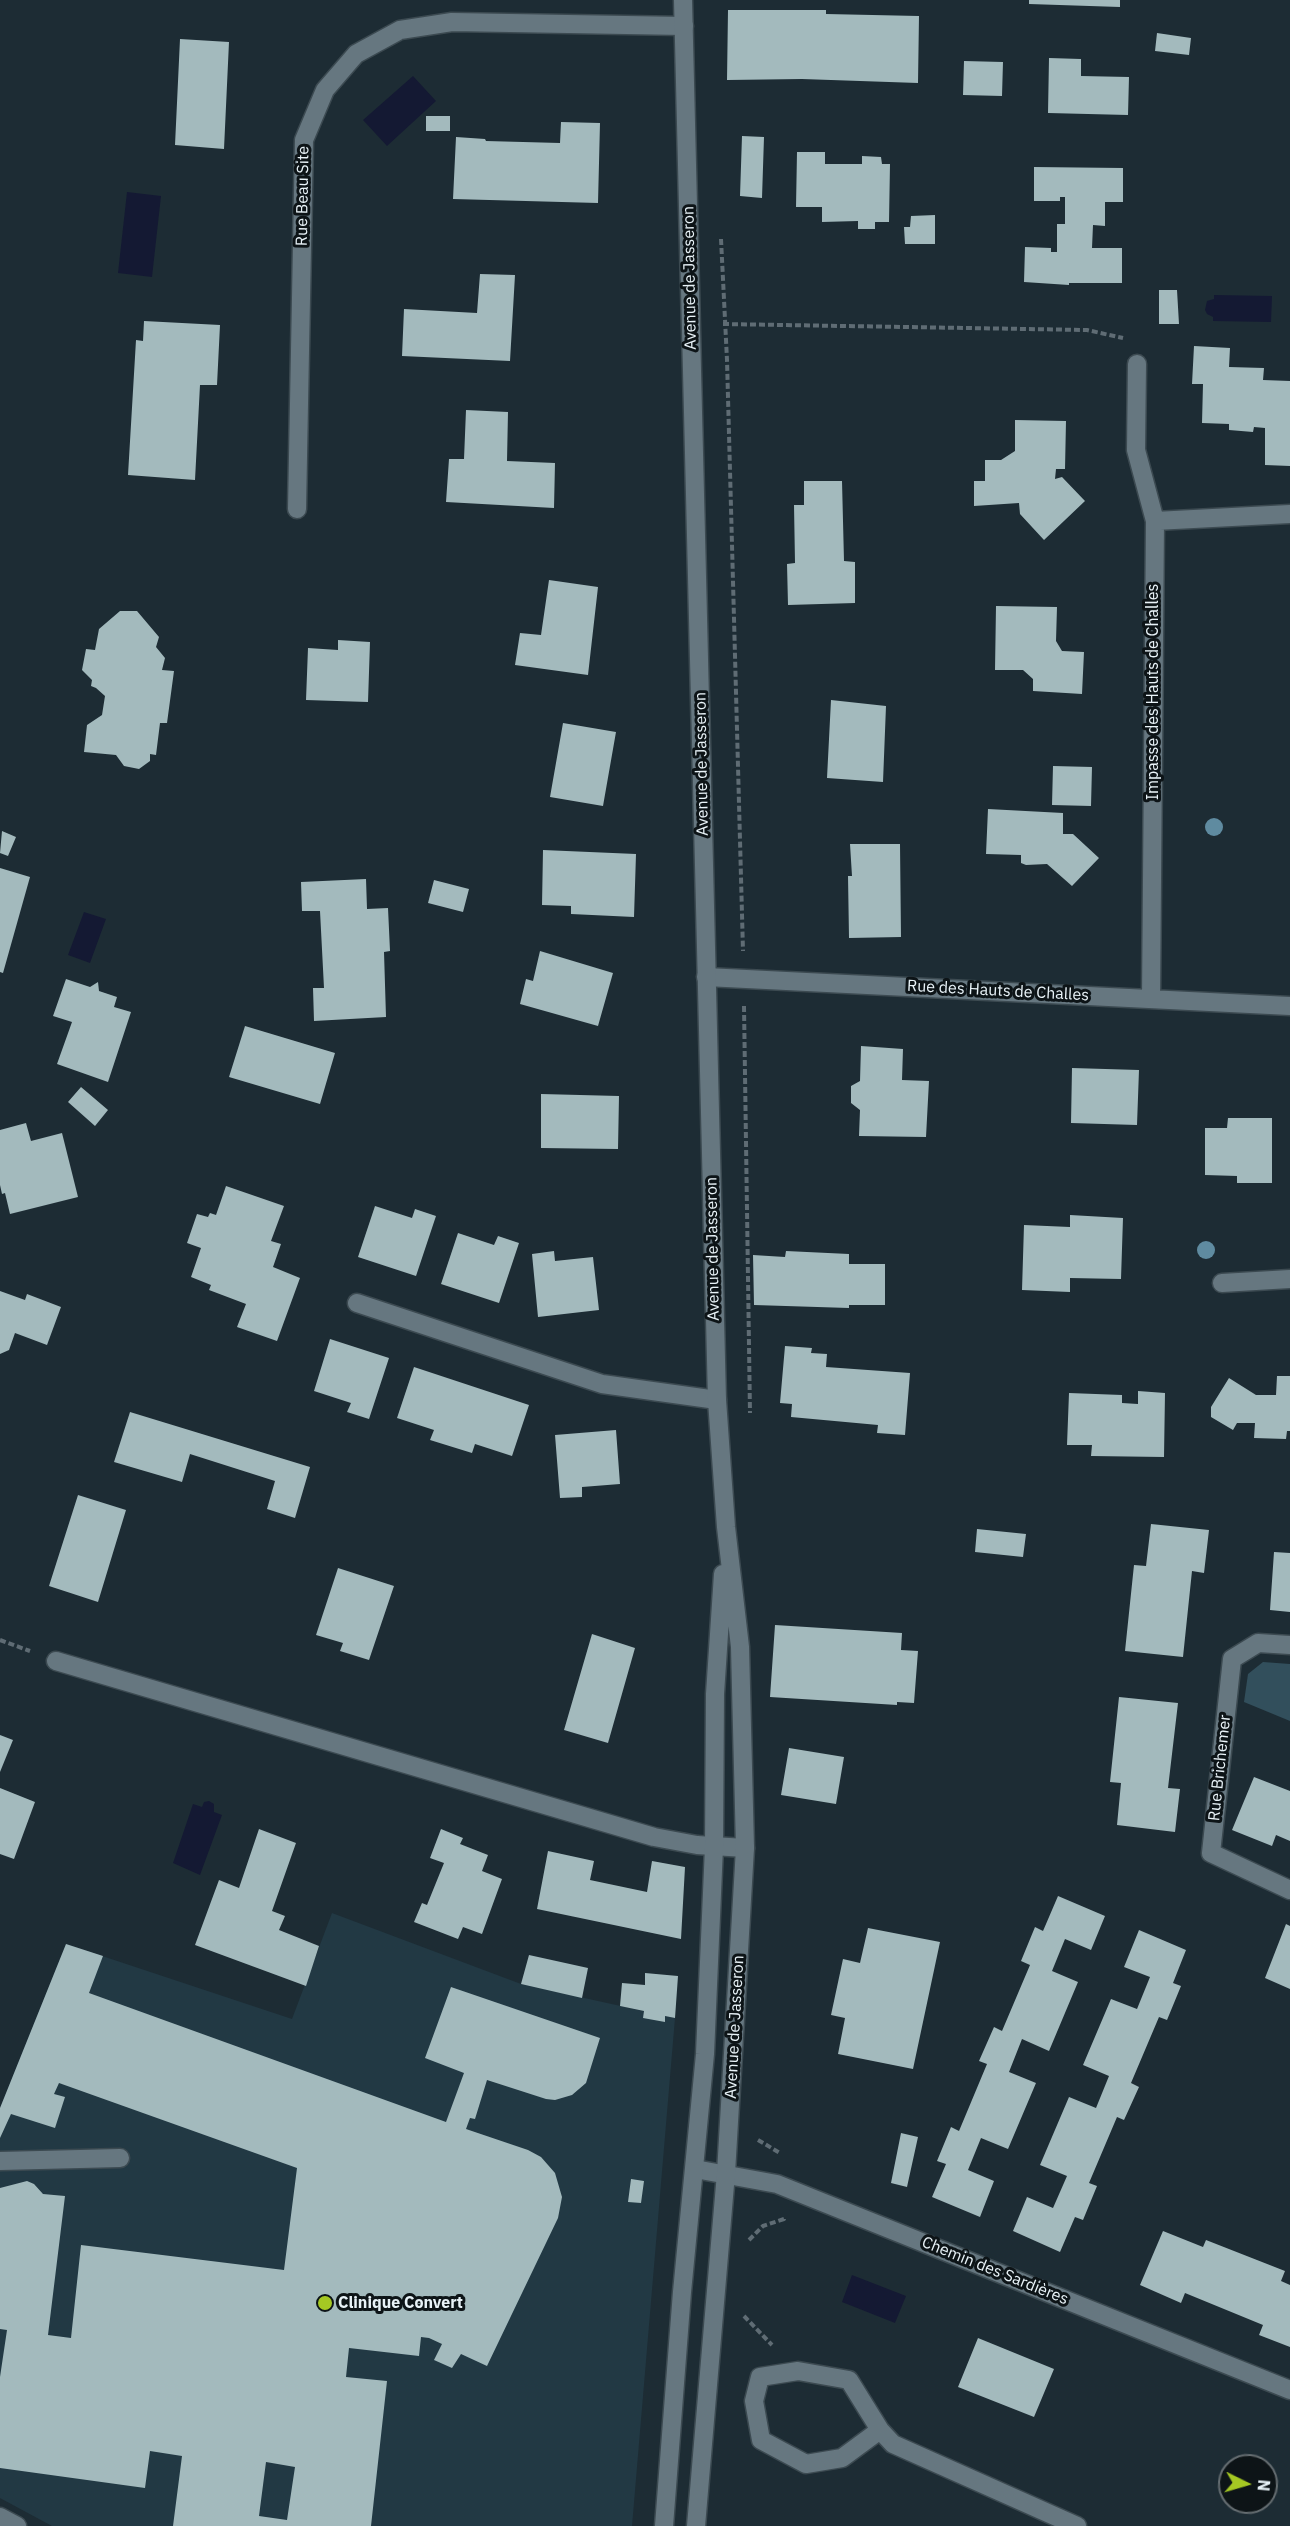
<!DOCTYPE html>
<meta charset="utf-8">
<style>
body{margin:0}
#map{position:relative;width:1290px;height:2526px;overflow:hidden;background:#1d2c34;font-family:"IBM Plex Sans",sans-serif}
canvas{display:block}
.north{position:absolute;left:1218px;top:2454px;width:60px;height:60px;box-sizing:border-box;background:#0d1417;border:2px solid #656d71;border-radius:50%;rotate:95deg;font-size:16px;font-weight:700;line-height:24px;text-align:center;color:#e9f3f8}
.north::after{content:'';display:block;margin:auto;width:21px;height:27px;background:#a5c823;clip-path:polygon(50% 0,100% 100%,50% 72%,0 100%)}
</style>
<div id="map">
<canvas width="1290" height="2526"></canvas>
<div class="north">N</div>
</div>
<script>
const ctx = document.querySelector('canvas').getContext('2d');
ctx.lineJoin = 'round';
function paint(path, color) {
  ctx.fillStyle = color;
  ctx.fill(path, 'evenodd');
}
function shape(rows) {
  const path = new Path2D();
  for (const r of rows) {
    path.moveTo(r[0], r[1]);
    for (let i = 2; i < r.length; i += 2) path.lineTo(r[i], r[i + 1]);
  }
  return path;
}
function strokePath(path, color, width, dash) {
  ctx.strokeStyle = color;
  ctx.lineWidth = width;
  ctx.lineCap = dash ? 'butt' : 'round';
  ctx.setLineDash(dash || []);
  ctx.stroke(path);
}
function drawText(font, color, halo, rows, align = 'center') {
  ctx.font = font + ' "IBM Plex Sans",sans-serif';
  ctx.lineWidth = 6;
  ctx.setLineDash([]);
  ctx.textBaseline = 'middle';
  ctx.strokeStyle = halo;
  ctx.fillStyle = color;
  for (const [text, x, y, turn = 0] of rows) {
    ctx.save();
    ctx.translate(x, y);
    ctx.rotate((+turn || 0) * Math.PI / 180);
    ctx.textAlign = isNaN(turn) ? turn : align;
    if (halo) ctx.strokeText(text, 0, 0);
    ctx.fillText(text, 0, 0);
    ctx.restore();
  }
}
paint(shape([
 [332,1913,521,1984,675,2018,632,2526,52,2526,0,2498,0,2108,66,1944,292,2019]
]), '#223944');
paint(shape([
 [1263,1662,1290,1664,1290,1721,1244,1702,1248,1674]
]), '#324f5c');
paint(shape([
 [413,76,436,101,387,146,363,120],
 [127,192,161,196,152,277,118,273],
 [1214,295,1272,296,1271,322,1213,321,1213,317,1207,314,1205,310,1207,301,1214,299],
 [84,912,106,919,90,963,68,955],
 [209,1801,214,1804,214,1812,222,1815,200,1875,173,1863,193,1804,202,1807,204,1802],
 [852,2275,906,2296,895,2323,842,2302]
]), '#141933');
paint(shape([
 [1029,0,1120,0,1120,7,1029,4],
 [728,10,826,10,826,14,919,16,918,83,802,79,727,80],
 [1157,33,1191,38,1189,55,1155,51],
 [180,39,229,42,224,149,175,145],
 [1049,58,1081,59,1081,76,1129,77,1128,115,1048,113],
 [964,61,1003,62,1002,96,963,95],
 [426,116,450,116,450,131,426,131],
 [561,122,600,123,598,203,453,199,456,137,485,139,486,141,560,143],
 [742,136,764,137,762,198,740,196],
 [797,152,825,152,825,164,862,164,862,156,881,157,882,164,890,164,889,222,875,222,875,229,858,229,858,221,822,222,822,207,796,207],
 [1034,167,1123,168,1123,202,1105,202,1105,226,1093,225,1092,248,1122,248,1122,283,1069,283,1069,285,1024,282,1025,247,1051,248,1051,252,1057,252,1057,224,1065,224,1065,197,1060,197,1060,201,1034,201],
 [935,215,935,244,905,244,904,227,910,227,911,216],
 [480,274,515,275,510,361,402,356,404,309,477,313],
 [1159,290,1177,290,1179,324,1159,324],
 [144,321,220,325,217,385,200,385,195,480,128,475,136,340,143,341],
 [1194,346,1230,348,1229,367,1264,368,1263,380,1290,381,1290,466,1265,465,1265,428,1254,427,1253,432,1229,430,1229,424,1202,423,1203,384,1192,384],
 [466,410,508,412,507,461,555,463,554,508,446,502,449,459,464,459],
 [1015,420,1066,421,1065,469,1056,469,1055,479,1062,477,1085,501,1044,540,1020,514,1019,503,974,506,974,481,985,481,985,460,1001,460,1015,451],
 [804,481,842,481,844,561,855,562,855,603,788,605,787,564,795,563,794,505,804,505],
 [549,580,598,587,588,675,515,665,520,633,541,635],
 [996,606,1057,607,1056,641,1062,651,1084,652,1082,694,1033,691,1033,679,1023,670,995,670],
 [120,611,137,611,159,637,156,647,165,658,162,670,174,671,167,723,160,723,156,755,150,754,150,761,139,769,124,766,116,755,84,752,87,725,102,715,105,696,96,688,91,686,92,680,82,670,86,649,95,650,99,629],
 [338,640,370,642,368,702,306,700,308,648,338,650],
 [831,700,886,706,883,782,827,778],
 [563,723,616,732,603,806,550,797],
 [1053,766,1092,767,1091,806,1052,805],
 [988,809,1063,813,1063,834,1073,834,1099,858,1072,886,1047,864,1026,865,1021,863,1021,855,986,854],
 [2,831,16,837,8,856,0,853],
 [850,844,900,844,901,937,849,938,848,876,852,876],
 [543,850,636,854,634,917,571,914,571,906,542,905],
 [0,868,30,877,3,973,0,972],
 [366,879,367,909,388,908,390,951,384,952,386,1017,314,1021,313,988,324,988,320,911,302,911,301,882],
 [434,880,469,889,463,912,428,903],
 [540,951,613,973,598,1026,520,1004,526,979,533,981],
 [66,979,90,987,98,982,99,991,117,997,114,1007,131,1012,108,1082,57,1064,72,1022,53,1016],
 [245,1026,335,1053,320,1104,229,1077],
 [861,1046,903,1049,902,1080,929,1081,926,1137,859,1136,860,1110,851,1103,851,1086,860,1081],
 [1072,1068,1139,1070,1137,1125,1071,1123],
 [81,1087,108,1110,95,1126,68,1102],
 [541,1094,619,1096,618,1149,541,1148],
 [1228,1118,1272,1118,1272,1183,1237,1183,1237,1176,1205,1175,1205,1128,1227,1128],
 [26,1123,31,1141,62,1133,78,1197,10,1214,5,1193,2,1194,0,1185,0,1130],
 [226,1186,284,1206,271,1241,281,1244,273,1267,300,1278,277,1341,237,1327,246,1304,209,1290,211,1285,191,1277,201,1248,187,1243,197,1214,208,1217,210,1213,216,1215],
 [375,1206,412,1218,415,1209,436,1216,416,1276,358,1257],
 [1070,1215,1123,1218,1121,1279,1070,1278,1070,1292,1022,1290,1024,1225,1070,1227],
 [458,1233,494,1245,498,1236,519,1243,499,1303,441,1284],
 [554,1251,555,1261,593,1257,599,1310,538,1317,532,1254],
 [786,1251,849,1254,849,1264,885,1264,885,1305,849,1305,849,1308,754,1305,753,1255,785,1257],
 [0,1291,25,1300,27,1294,61,1307,47,1345,15,1333,9,1350,0,1354],
 [330,1339,389,1358,369,1419,347,1412,351,1403,314,1391],
 [785,1346,812,1348,811,1353,827,1354,826,1367,910,1373,905,1435,877,1433,878,1425,791,1417,792,1404,780,1403],
 [414,1367,529,1405,512,1456,475,1444,472,1453,430,1440,434,1430,397,1418],
 [1277,1376,1290,1376,1290,1431,1287,1431,1286,1439,1254,1438,1255,1423,1237,1423,1233,1430,1211,1417,1211,1407,1229,1378,1256,1395,1276,1395],
 [1138,1391,1165,1393,1164,1457,1091,1456,1092,1445,1067,1445,1069,1393,1122,1395,1122,1403,1138,1404],
 [130,1412,310,1467,295,1518,267,1509,275,1481,190,1454,182,1482,114,1462],
 [616,1430,620,1484,582,1487,582,1497,560,1498,555,1435],
 [78,1495,126,1510,98,1602,49,1586],
 [1151,1524,1209,1530,1204,1573,1192,1571,1183,1657,1125,1651,1134,1565,1146,1566],
 [977,1529,1026,1534,1023,1557,975,1552],
 [1274,1552,1290,1553,1290,1612,1270,1610],
 [338,1568,394,1586,369,1660,340,1651,343,1643,316,1635],
 [775,1625,902,1633,901,1650,918,1651,914,1703,897,1702,897,1705,770,1697],
 [592,1634,635,1648,608,1743,564,1730],
 [1119,1697,1178,1703,1168,1788,1180,1789,1175,1832,1117,1825,1121,1783,1110,1782],
 [0,1735,13,1740,0,1772],
 [789,1748,844,1757,836,1804,781,1795],
 [1254,1777,1290,1791,1290,1841,1276,1835,1272,1846,1232,1830],
 [0,1788,35,1802,14,1859,0,1854],
 [259,1829,296,1843,272,1911,285,1916,279,1930,319,1946,306,1986,195,1945,219,1880,239,1888],
 [441,1829,463,1838,460,1844,488,1855,482,1871,502,1879,482,1934,463,1927,458,1939,414,1922,422,1903,427,1905,444,1863,430,1858],
 [548,1851,594,1861,590,1880,647,1892,652,1861,685,1867,681,1939,537,1909],
 [1058,1896,1105,1916,1091,1950,1065,1939,1052,1971,1078,1982,1049,2051,1022,2039,1009,2072,1036,2083,1008,2149,981,2138,968,2170,994,2181,980,2217,932,2197,946,2164,937,2161,951,2127,959,2131,987,2064,979,2061,994,2027,1002,2031,1030,1965,1021,1961,1035,1927,1043,1931],
 [1286,1924,1290,1926,1290,1989,1265,1978],
 [868,1928,940,1942,913,2069,838,2054,845,2018,831,2015,843,1959,860,1963],
 [1139,1930,1186,1950,1173,1983,1181,1986,1167,2020,1159,2017,1131,2083,1139,2087,1124,2120,1117,2117,1089,2183,1097,2186,1083,2220,1075,2217,1060,2252,1013,2231,1027,2197,1053,2208,1067,2176,1040,2165,1069,2097,1096,2108,1109,2076,1083,2065,1111,1999,1137,2009,1150,1977,1124,1967],
 [66,1944,103,1956,89,1993,446,2122,464,2073,425,2058,451,1987,600,2038,586,2083,572,2095,555,2100,546,2099,487,2080,475,2119,470,2118,466,2129,528,2150,541,2157,555,2173,562,2197,558,2218,487,2366,461,2354,452,2368,434,2360,442,2344,429,2338,421,2337,419,2356,349,2348,346,2377,387,2381,371,2526,173,2526,182,2456,150,2451,145,2488,0,2468,0,2377,7,2330,0,2329,0,2188,27,2181,34,2184,43,2194,65,2196,48,2335,71,2338,81,2245,284,2270,297,2168,59,2083,54,2094,65,2097,55,2128,11,2114,0,2138,0,2108],
 [266,2462,295,2467,287,2520,259,2516],
 [529,1955,588,1968,582,1998,521,1984],
 [645,1973,678,1976,675,2018,665,2016,665,2022,643,2018,644,2011,620,2006,622,1983,645,1985],
 [901,2133,918,2137,907,2187,891,2183],
 [631,2179,644,2181,641,2203,628,2202],
 [1163,2231,1203,2247,1206,2240,1285,2271,1281,2281,1290,2285,1290,2347,1259,2335,1263,2325,1185,2293,1181,2303,1140,2285],
 [978,2338,1054,2369,1034,2417,958,2387]
]), '#a3babd');
const lane = shape([
 [0,2161,120,2158],
 [880,2430,842,2458,806,2464,761,2440,754,2401,760,2377,798,2371,849,2380,880,2430,893,2444,1077,2526],
 [0,2517,17,2526]
]);
const street = shape([
 [1137,364,1136,450,1155,521],
 [297,509,304,140,325,90,356,54,400,30,452,22,684,26],
 [706,977,1290,1006],
 [1151,999,1155,521,1290,514],
 [1222,1283,1290,1279],
 [357,1303,602,1384,717,1400],
 [1290,1645,1258,1643,1232,1659,1211,1853,1290,1890],
 [56,1661,654,1837,697,1845,745,1848],
 [695,2169,777,2184,1290,2390]
]);
const secondary = shape([
 [683,0,717,1400,726,1527,740,1647,745,1848,726,2173,696,2526],
 [664,2526,682,2292,705,2054,714,1847,715,1694,723,1574]
]);
strokePath(lane, '#3c4a51', 21);
strokePath(street, '#3c4a51', 21);
strokePath(secondary, '#3c4a51', 21);
strokePath(shape([
 [721,239,727,360,743,951],
 [723,324,1087,330,1123,338],
 [744,1006,750,1413],
 [0,1640,30,1651],
 [758,2140,780,2153],
 [749,2240,763,2226,784,2219,784,2217],
 [744,2316,772,2345]
]), '#5f6c74', 4, [6, 3]);
strokePath(lane, '#667780', 18);
strokePath(street, '#667780', 18);
strokePath(secondary, '#667780', 18);
ctx.fillStyle = '#5f8ba0';
for (const [x, y] of [
 [1214,827],
 [1206,1250]
]) {
  ctx.beginPath();
  ctx.arc(x, y, 9, 0, 2 * Math.PI);
  ctx.fill();
}
for (const [x, y, r, color] of [
 [325,2303,8,"#a5c823"]
]) {
  const dot = new Path2D();
  dot.arc(x, y, r, 0, 2 * Math.PI);
  ctx.fillStyle = color;
  ctx.fill(dot);
  strokePath(dot, '#0d1417', 2);
}
drawText('16px', '#e9f3f8', '#0d1417', [
 ["Rue Beau Site",303,196,-89],
 ["Avenue de Jasseron",690,278,-91],
 ["Impasse des Hauts de Challes",1153,692,-90],
 ["Avenue de Jasseron",702,764,-91],
 ["Rue des Hauts de Challes",998,991,3],
 ["Avenue de Jasseron",713,1249,-91],
 ["Rue Brichemer",1220,1768,-84],
 ["Avenue de Jasseron",735,2027,-87],
 ["Chemin des Sardières",995,2271,22]
]);
drawText('bold 16px', '#e9f3f8', '#0d1417', [
 ["Clinique Convert",338,2303]
], 'left');
</script>
